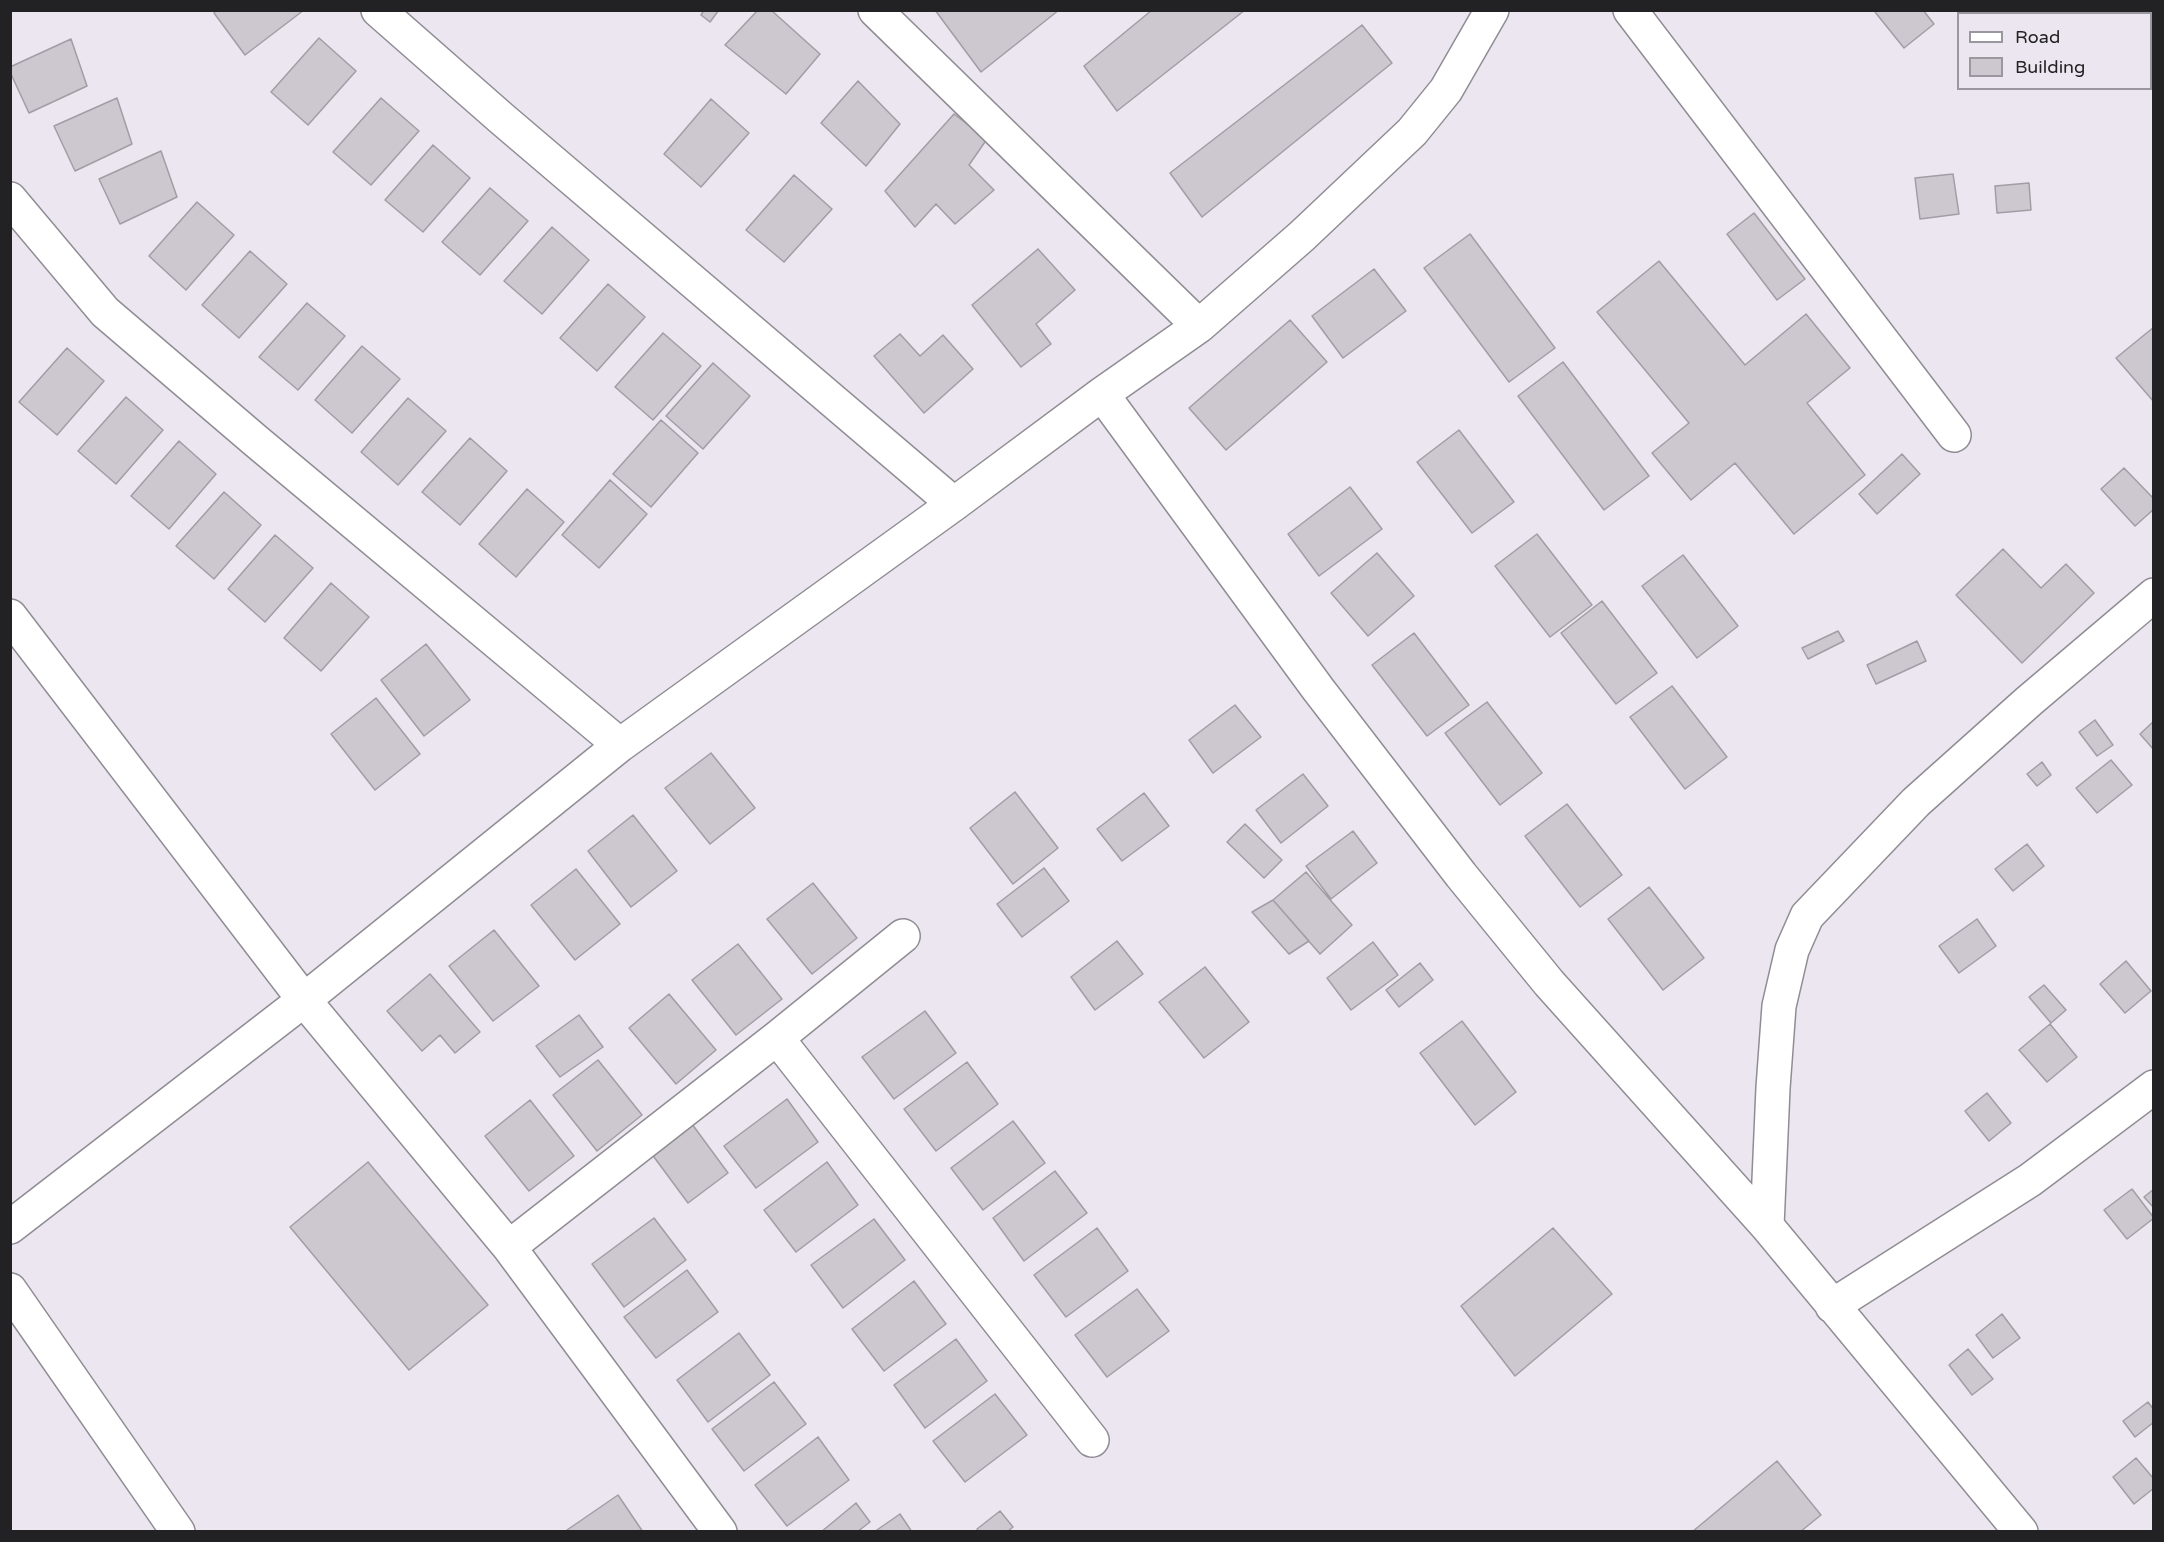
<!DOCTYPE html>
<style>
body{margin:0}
#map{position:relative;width:2164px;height:1542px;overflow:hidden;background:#ebe6ef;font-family:"Varela Round",sans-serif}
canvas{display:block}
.frame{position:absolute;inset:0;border:12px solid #222124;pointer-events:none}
.legend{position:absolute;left:1957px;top:12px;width:195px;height:78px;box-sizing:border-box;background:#ebe6ef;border:2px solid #9b979e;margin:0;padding:8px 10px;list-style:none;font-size:18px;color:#222124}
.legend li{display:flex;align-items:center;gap:12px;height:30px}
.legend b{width:30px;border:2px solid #9b979e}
</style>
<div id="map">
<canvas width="2164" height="1542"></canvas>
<div class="frame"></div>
<ul class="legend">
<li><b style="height:8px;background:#fff"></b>Road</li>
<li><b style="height:16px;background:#cdc7d0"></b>Building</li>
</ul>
</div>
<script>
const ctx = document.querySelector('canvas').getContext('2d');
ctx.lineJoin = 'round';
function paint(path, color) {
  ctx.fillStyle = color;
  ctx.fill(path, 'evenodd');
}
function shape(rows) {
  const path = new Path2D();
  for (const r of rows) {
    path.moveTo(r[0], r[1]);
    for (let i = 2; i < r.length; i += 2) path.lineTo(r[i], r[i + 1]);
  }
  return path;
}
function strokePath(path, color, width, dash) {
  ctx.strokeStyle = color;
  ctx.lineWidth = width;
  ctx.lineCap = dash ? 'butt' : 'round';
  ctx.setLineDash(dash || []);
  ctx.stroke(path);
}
const building = shape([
 [217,10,304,10,245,55,214,13,217,10],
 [704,10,719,10,710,22,701,15,704,10],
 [758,10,771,10,820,54,786,94,725,45,758,10],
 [935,10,1059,10,981,72,935,10],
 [1152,10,1245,10,1117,111,1084,66,1152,10],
 [1877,10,1923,10,1934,24,1904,48,1875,12,1877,10],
 [1362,25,1392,63,1202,217,1170,173,1362,25],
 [319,38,356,71,308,125,271,92,319,38],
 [71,39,87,86,29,113,10,72,10,67,71,39],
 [858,81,900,124,866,166,821,123,858,81],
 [117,98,132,144,75,171,54,126,117,98],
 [381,98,419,131,371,185,333,152,381,98],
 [711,99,749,133,701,187,664,154,711,99],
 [954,114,987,139,969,165,994,190,955,224,936,204,915,227,885,191,954,114],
 [433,145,470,178,423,232,385,200,433,145],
 [161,151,177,197,120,224,99,179,161,151],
 [1953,174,1959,214,1920,219,1915,178,1953,174],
 [794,175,832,209,784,262,746,230,794,175],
 [2029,183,2031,210,1997,213,1995,186,2029,183],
 [490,188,528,221,480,275,442,242,490,188],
 [197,202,234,235,186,290,149,256,197,202],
 [1754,213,1805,279,1777,300,1727,234,1754,213],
 [552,227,589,260,542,314,504,281,552,227],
 [1470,234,1555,348,1509,382,1424,268,1470,234],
 [1038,249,1075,290,1036,324,1051,344,1021,367,972,305,1038,249],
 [250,251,287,284,239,338,202,305,250,251],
 [1659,261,1745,365,1806,314,1850,368,1807,403,1865,475,1794,534,1735,463,1691,500,1652,453,1689,423,1597,312,1659,261],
 [1374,269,1406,311,1343,358,1312,316,1374,269],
 [608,284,645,317,597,371,560,338,608,284],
 [307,303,345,336,298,390,259,357,307,303],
 [1290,320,1327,362,1226,450,1189,408,1290,320],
 [2154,327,2154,402,2116,358,2154,327],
 [663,333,701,366,653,420,615,387,663,333],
 [900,334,920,356,943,335,973,369,924,413,874,356,900,334],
 [362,346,400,379,352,433,315,400,362,346],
 [67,348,104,381,57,435,19,402,67,348],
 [1563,362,1649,476,1604,510,1518,396,1563,362],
 [713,363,750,396,703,449,666,416,713,363],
 [126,397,163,430,116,484,78,451,126,397],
 [408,398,446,431,398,485,361,452,408,398],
 [661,420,698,453,651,507,613,474,661,420],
 [1459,430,1514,502,1472,533,1417,462,1459,430],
 [470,438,507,471,460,525,422,492,470,438],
 [179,441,216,474,169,529,131,496,179,441],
 [1902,454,1920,474,1877,514,1859,494,1902,454],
 [2124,468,2154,499,2154,509,2135,526,2101,489,2124,468],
 [610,480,647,514,599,568,562,535,610,480],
 [1350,487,1382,529,1319,576,1288,534,1350,487],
 [527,489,564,522,516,577,479,544,527,489],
 [224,492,261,525,214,579,176,546,224,492],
 [1537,534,1592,605,1550,637,1495,566,1537,534],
 [275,535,313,568,265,622,228,589,275,535],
 [2003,549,2041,588,2066,564,2094,593,2022,663,1956,595,2003,549],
 [1377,553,1414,596,1368,636,1331,593,1377,553],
 [1683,555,1738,626,1697,658,1642,586,1683,555],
 [331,583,369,617,321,671,284,638,331,583],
 [1602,601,1657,673,1616,704,1561,633,1602,601],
 [1838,631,1844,641,1808,659,1802,648,1838,631],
 [1414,633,1469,705,1427,736,1372,665,1414,633],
 [1917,641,1926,661,1876,684,1867,665,1917,641],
 [426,644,470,700,424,736,381,680,426,644],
 [1672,686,1727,757,1685,789,1630,717,1672,686],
 [376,698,420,754,375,790,331,734,376,698],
 [1487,702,1542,773,1500,805,1445,733,1487,702],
 [1235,705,1261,737,1213,773,1189,740,1235,705],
 [2095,720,2113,745,2097,756,2079,732,2095,720],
 [2154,721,2154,750,2140,734,2154,721],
 [711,753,755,808,710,844,665,788,711,753],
 [2111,760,2132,785,2097,813,2076,788,2111,760],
 [2042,762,2051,775,2037,786,2027,774,2042,762],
 [1303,774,1328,806,1281,843,1256,810,1303,774],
 [1015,792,1058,848,1013,884,970,828,1015,792],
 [1144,793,1169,826,1122,861,1097,829,1144,793],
 [1567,804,1622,875,1580,907,1525,836,1567,804],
 [633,815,677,871,631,907,588,851,633,815],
 [1245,824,1282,860,1264,878,1227,842,1245,824],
 [1353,831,1377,863,1331,899,1306,866,1353,831],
 [2027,844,2044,866,2013,891,1995,869,2027,844],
 [1044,868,1069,901,1022,937,997,904,1044,868],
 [576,869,620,924,575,960,531,905,576,869],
 [1306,872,1352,925,1320,954,1273,900,1306,872],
 [813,883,857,938,812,974,767,919,813,883],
 [1649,887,1704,958,1663,990,1608,919,1649,887],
 [1273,900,1309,941,1289,954,1252,912,1273,900],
 [1977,919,1996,946,1959,973,1939,946,1977,919],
 [494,930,539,986,493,1021,449,966,494,930],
 [1117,941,1143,974,1095,1010,1071,977,1117,941],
 [1373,942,1398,975,1351,1010,1327,978,1373,942],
 [738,944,782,999,736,1035,692,980,738,944],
 [2126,961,2151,991,2125,1013,2100,984,2126,961],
 [1420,963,1433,980,1399,1007,1386,990,1420,963],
 [1205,967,1249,1022,1204,1058,1159,1002,1205,967],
 [430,974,480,1032,455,1053,440,1035,422,1051,387,1011,430,974],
 [2044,985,2066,1010,2051,1023,2029,997,2044,985],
 [669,994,716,1050,676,1084,629,1028,669,994],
 [925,1011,956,1053,894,1099,862,1057,925,1011],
 [579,1015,603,1047,560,1077,536,1046,579,1015],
 [1462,1021,1516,1092,1475,1125,1420,1053,1462,1021],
 [2050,1024,2077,1057,2047,1082,2019,1050,2050,1024],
 [598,1060,642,1115,597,1151,553,1095,598,1060],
 [967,1062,998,1104,936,1151,904,1109,967,1062],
 [1987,1093,2011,1123,1989,1141,1965,1111,1987,1093],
 [787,1099,818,1142,756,1188,724,1146,787,1099],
 [530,1100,574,1156,529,1191,485,1136,530,1100],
 [1013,1121,1045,1163,983,1210,951,1168,1013,1121],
 [692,1124,728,1173,688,1203,651,1153,692,1124],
 [368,1162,488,1305,409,1370,290,1227,368,1162],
 [827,1162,858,1205,796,1252,764,1210,827,1162],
 [1055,1171,1087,1213,1024,1261,993,1218,1055,1171],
 [2132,1189,2154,1218,2127,1239,2104,1210,2132,1189],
 [2154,1189,2154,1208,2144,1197,2154,1189],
 [654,1218,686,1260,624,1307,592,1264,654,1218],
 [874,1219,905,1260,843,1308,811,1265,874,1219],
 [1097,1228,1128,1271,1066,1317,1034,1275,1097,1228],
 [1553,1228,1612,1294,1515,1376,1461,1306,1553,1228],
 [687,1270,718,1312,656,1358,624,1317,687,1270],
 [914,1281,946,1324,884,1371,852,1329,914,1281],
 [1137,1289,1169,1331,1107,1377,1075,1335,1137,1289],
 [2002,1314,2020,1338,1993,1358,1976,1335,2002,1314],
 [739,1333,770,1375,708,1422,677,1380,739,1333],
 [956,1339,987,1381,925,1428,894,1385,956,1339],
 [1968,1349,1993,1379,1972,1395,1949,1365,1968,1349],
 [774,1382,806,1424,744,1471,712,1429,774,1382],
 [995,1394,1027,1435,965,1482,933,1441,995,1394],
 [2148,1402,2154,1410,2154,1422,2135,1437,2123,1421,2148,1402],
 [818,1437,849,1480,787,1526,755,1485,818,1437],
 [2136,1458,2154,1479,2154,1488,2134,1504,2113,1477,2136,1458],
 [1777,1461,1821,1515,1800,1532,1692,1532,1777,1461],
 [618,1495,643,1532,568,1532,567,1530,618,1495],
 [856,1503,870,1522,857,1532,821,1532,856,1503],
 [1000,1511,1013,1527,1007,1532,979,1532,977,1529,1000,1511],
 [900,1514,912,1532,874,1532,900,1514]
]);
paint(building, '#cdc7d0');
strokePath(building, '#a29da5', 1.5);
const minor = shape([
 [378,10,501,118,954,504],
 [875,10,1199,326],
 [1630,10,1954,435],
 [10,199,105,312,256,441,620,745],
 [1102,394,1318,689,1461,875,1549,983,1767,1226,2021,1532],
 [10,616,304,1000,509,1247,720,1532],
 [777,1038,1092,1440],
 [1767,1226,1773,1088,1779,1006,1792,950,1807,916,1916,802,2029,701,2154,595],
 [10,1227,304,1000,620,745,954,504,1102,394,1199,326,1302,236,1412,132,1446,90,1492,10],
 [509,1247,777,1038,903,936],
 [10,1290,178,1532],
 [1832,1306,2030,1180,2154,1087]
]);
strokePath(minor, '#908c94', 36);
strokePath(minor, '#fff', 33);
</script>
